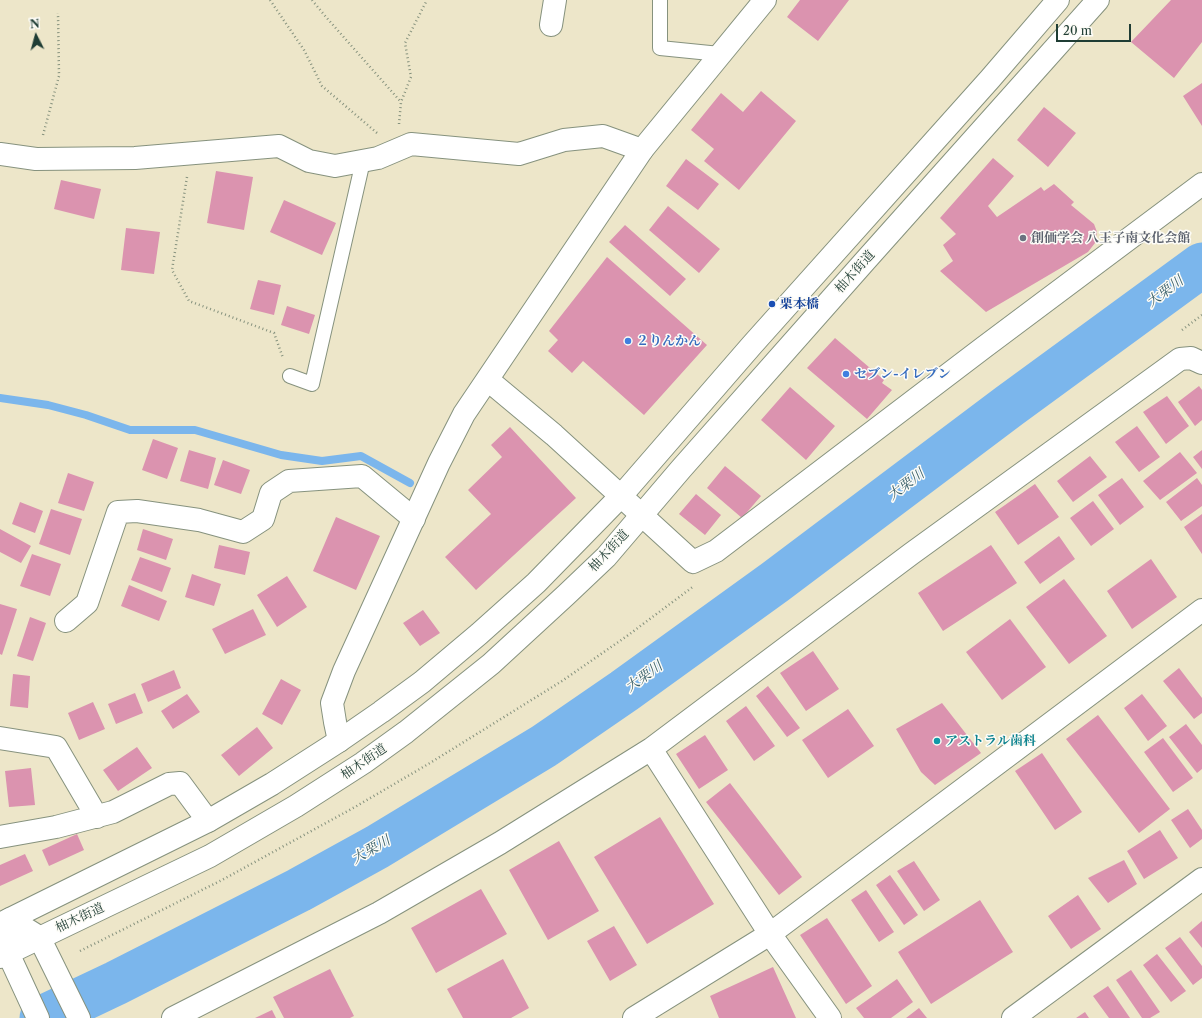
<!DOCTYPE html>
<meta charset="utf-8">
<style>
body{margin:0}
#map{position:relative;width:1202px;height:1018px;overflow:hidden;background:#ede6c9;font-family:"Libre Caslon Text",serif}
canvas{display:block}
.north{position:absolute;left:16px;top:16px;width:40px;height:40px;-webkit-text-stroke:3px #fdfcf7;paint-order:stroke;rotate:354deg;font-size:11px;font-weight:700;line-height:16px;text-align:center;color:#1f3d34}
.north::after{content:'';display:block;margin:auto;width:14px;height:18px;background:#1f3d34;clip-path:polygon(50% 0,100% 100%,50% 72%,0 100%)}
.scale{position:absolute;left:1056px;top:24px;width:75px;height:18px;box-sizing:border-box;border:2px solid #1f3d34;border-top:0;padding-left:5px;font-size:12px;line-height:14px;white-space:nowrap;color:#1f3d34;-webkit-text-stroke:3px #fdfcf7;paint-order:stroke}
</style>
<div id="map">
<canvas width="1202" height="1018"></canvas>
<div class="north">N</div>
<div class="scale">20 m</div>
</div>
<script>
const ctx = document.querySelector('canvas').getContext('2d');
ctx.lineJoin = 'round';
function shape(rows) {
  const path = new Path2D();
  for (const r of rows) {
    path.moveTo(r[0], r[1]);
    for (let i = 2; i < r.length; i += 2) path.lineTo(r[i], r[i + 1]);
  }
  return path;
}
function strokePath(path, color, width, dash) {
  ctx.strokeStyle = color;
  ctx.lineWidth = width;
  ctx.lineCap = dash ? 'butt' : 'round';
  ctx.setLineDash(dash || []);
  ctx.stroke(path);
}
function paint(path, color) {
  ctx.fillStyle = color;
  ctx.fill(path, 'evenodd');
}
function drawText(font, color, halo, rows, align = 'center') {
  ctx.font = font + ' "Libre Caslon Text","Noto Serif JP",serif';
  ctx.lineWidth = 3;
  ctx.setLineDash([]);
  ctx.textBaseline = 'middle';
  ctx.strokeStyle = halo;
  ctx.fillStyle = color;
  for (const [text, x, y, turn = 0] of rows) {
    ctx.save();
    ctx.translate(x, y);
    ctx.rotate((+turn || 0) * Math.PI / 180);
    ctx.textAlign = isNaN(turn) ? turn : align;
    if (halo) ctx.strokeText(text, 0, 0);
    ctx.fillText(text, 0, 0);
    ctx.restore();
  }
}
strokePath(shape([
 [0,398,48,405,86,415,130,430,195,430,281,455,322,461,361,456,410,483]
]), '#7bb6ec', 8);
strokePath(shape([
 [42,1018,116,983,299,890,377,847,544,746,624,691,775,582,1009,406,1202,265]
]), '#7bb6ec', 45);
paint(shape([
 [800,0,849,0,818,41,787,17],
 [1171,0,1202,0,1202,42,1174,78,1131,42],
 [1202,83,1202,126,1183,96],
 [761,91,796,121,739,190,704,161,714,149,691,130,721,93,743,112],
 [1044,107,1076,133,1048,167,1017,140],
 [993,158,1014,176,988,206,997,217,1041,187,1044,191,1054,184,1074,202,1071,205,1094,224,1097,232,1095,243,1088,252,986,312,940,271,953,261,943,245,956,234,940,218],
 [686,159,719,184,698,210,666,186],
 [216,171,253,177,244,230,207,223],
 [61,180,101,189,94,219,54,209],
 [284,200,336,223,322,255,270,232],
 [668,206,720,249,699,273,649,230],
 [625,225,686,279,670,296,609,242],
 [126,228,160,232,154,274,121,270],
 [607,257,707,345,644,415,583,361,572,373,548,351,558,340,549,331],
 [258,280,281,285,274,315,250,309],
 [287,306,315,315,309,334,281,325],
 [835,338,884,380,882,383,892,390,867,419,807,368],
 [1199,386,1202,390,1202,420,1195,426,1178,402],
 [790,387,835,426,806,460,761,420],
 [1167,396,1189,426,1166,444,1143,412],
 [1137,426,1160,457,1139,472,1115,442],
 [510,427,576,498,476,590,445,557,491,514,468,490,502,457,491,445],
 [153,439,178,448,167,479,142,470],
 [189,450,216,458,208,489,180,481],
 [1202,450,1202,469,1193,457],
 [1180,452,1197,473,1160,500,1143,481],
 [1090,456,1107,477,1073,502,1057,481],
 [223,460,250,470,241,494,214,485],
 [725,466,761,496,742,518,707,488],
 [68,473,94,482,84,511,58,503],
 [1122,478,1144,507,1120,525,1098,495],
 [1197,478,1202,485,1202,506,1181,521,1166,502],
 [1035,484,1059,517,1018,545,995,512],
 [696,494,721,515,705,535,679,514],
 [1093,501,1114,529,1091,546,1070,518],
 [20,502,43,511,35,533,12,524],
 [51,509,82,519,70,555,39,544],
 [1202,514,1202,554,1184,527],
 [336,517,380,536,356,590,313,571],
 [0,529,31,546,21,563,0,552],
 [143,529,173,539,166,560,137,550],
 [1059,536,1075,559,1040,584,1024,562],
 [219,545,250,552,245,575,214,568],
 [991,545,1017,583,943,631,918,593],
 [32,554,61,564,50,596,20,586],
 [140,557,171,568,162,592,131,580],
 [1151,559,1177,597,1132,629,1107,591],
 [192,574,221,584,214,606,185,597],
 [287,576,307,607,277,627,257,595],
 [1064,579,1107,636,1069,664,1026,607],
 [129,585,167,601,159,621,121,606],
 [0,604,17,609,2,655,0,654],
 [253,609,266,635,225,654,212,629],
 [423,610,440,633,420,646,403,623],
 [30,617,46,623,33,661,17,656],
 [1010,619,1046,667,1002,700,966,652],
 [813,651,839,689,806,711,780,673],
 [1179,668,1202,698,1202,713,1194,719,1163,681],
 [174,670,181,688,148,702,141,684],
 [13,674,30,676,28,708,10,706],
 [281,679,301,690,282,725,262,714],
 [768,686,800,728,787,737,756,696],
 [135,693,143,713,116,724,108,704],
 [187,694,200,712,173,729,161,711],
 [1142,694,1167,726,1148,741,1124,708],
 [93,702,105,729,79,740,68,713],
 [942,703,981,753,935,785,921,772,896,729],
 [746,706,775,746,754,761,726,721],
 [848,709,874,746,828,778,802,740],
 [1098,715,1170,809,1139,833,1066,739],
 [1186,724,1202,745,1202,769,1197,773,1169,737],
 [257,727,273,748,239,776,221,755],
 [705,735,728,770,699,789,676,754],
 [1163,738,1193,778,1173,792,1144,752],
 [137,747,152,768,118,791,103,770],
 [1042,753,1082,812,1055,830,1015,771],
 [31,768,35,805,9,807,5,771],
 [730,783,802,877,779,895,706,802],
 [1188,809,1202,830,1202,839,1190,848,1171,820],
 [660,817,714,904,647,944,594,857],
 [1160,830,1178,858,1144,879,1127,851],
 [77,834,84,850,49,866,42,850],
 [559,841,599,911,548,940,509,870],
 [25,854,33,871,0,886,0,865],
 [1124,860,1137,884,1108,903,1088,878],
 [914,861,940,900,924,911,897,871],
 [890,875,918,915,904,925,876,885],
 [481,889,507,934,436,973,411,928],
 [866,890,894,932,879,942,851,900],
 [1078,895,1101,929,1071,949,1048,916],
 [980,900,1013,952,931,1004,898,952],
 [827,918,872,986,846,1004,800,935],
 [1202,921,1202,948,1189,932],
 [614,926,637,965,610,981,587,941],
 [1180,937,1202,966,1202,978,1193,985,1165,948],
 [1157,954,1186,991,1171,1002,1143,965],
 [503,959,529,1008,511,1018,463,1018,447,989],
 [773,967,796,1018,719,1018,710,996],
 [330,969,354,1016,350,1018,284,1018,273,997],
 [1131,970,1160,1012,1150,1018,1142,1018,1116,980],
 [897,979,913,1002,891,1018,864,1018,856,1008],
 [1108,986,1130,1018,1109,1018,1093,996],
 [919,1008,927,1018,906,1018],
 [272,1010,276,1018,255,1018],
 [1085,1012,1089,1018,1076,1018]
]), '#db93af');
const service = shape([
 [660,0,660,48,720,54],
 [290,376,312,384,363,161]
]);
const minor = shape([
 [551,25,555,0],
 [0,154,36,159,135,158,279,146,309,161,335,166,378,158,411,144,519,154,564,140,603,136,642,150],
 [488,380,554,435,693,562,716,551,983,348,1202,184],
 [66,621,87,603,118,512,137,511,199,520,243,532,263,519,271,493,289,481,362,476,414,519],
 [0,738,56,747,97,817],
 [651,749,770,934,830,1018],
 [0,837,56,827,113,812,169,784,180,783,208,821],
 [173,1018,379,913,500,843,651,749,911,554,1180,359,1191,358,1202,363],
 [634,1018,770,934,1202,610],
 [1013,1018,1202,879]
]);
const tertiary = shape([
 [339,741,335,722,332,703,344,671,439,463,464,414,642,150,765,0],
 [38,1018,8,953,10,919,39,937,79,1018]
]);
const primary = shape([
 [0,924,208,821,272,784,339,741,381,712,422,682,479,634,536,583,621,496,752,345,990,79,1058,0],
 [0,957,210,856,296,806,363,763,406,732,491,664,566,595,606,557,681,469,865,261,1098,0]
]);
strokePath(service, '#86927e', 16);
strokePath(minor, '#86927e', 24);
strokePath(tertiary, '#86927e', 24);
strokePath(primary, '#86927e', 24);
strokePath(shape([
 [270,0,304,50,322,86,377,133],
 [312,0,326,17,401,102],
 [399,124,401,102,411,77,405,43,427,0],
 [43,135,59,76,58,13],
 [187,177,172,270,189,301,274,333,283,358],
 [1182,330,1202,315],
 [80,951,222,880,355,807,430,763,562,681,627,636,694,586]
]), '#86927e', 2.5, [1, 3]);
strokePath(service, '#fff', 14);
strokePath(minor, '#fff', 22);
strokePath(tertiary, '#fff', 22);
strokePath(primary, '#fff', 22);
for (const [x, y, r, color] of [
 [1023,238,4,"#6b7280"],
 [772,304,4,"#1a4fb4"],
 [628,341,4,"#3f7fe0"],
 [846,374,4,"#3f7fe0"],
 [937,741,4,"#0f9aa8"]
]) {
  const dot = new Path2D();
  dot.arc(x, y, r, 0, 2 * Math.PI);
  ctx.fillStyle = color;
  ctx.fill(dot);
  strokePath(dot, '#fdfcf7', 1.5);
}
drawText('bold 13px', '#5b616d', '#fdfcf7', [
 ["創価学会 八王子南文化会館",1031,238]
], 'left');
drawText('13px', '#1f3d34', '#fdfcf7', [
 ["柚木街道",855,272,-48],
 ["柚木街道",609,551,-47],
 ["柚木街道",364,762,-34],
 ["柚木街道",80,918,-25]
]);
drawText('bold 13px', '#164399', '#fdfcf7', [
 ["栗本橋",780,304]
], 'left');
drawText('bold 13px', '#366cbe', '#fdfcf7', [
 ["２りんかん",636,341],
 ["セブン-イレブン",854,374]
], 'left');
drawText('bold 13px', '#0d838f', '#fdfcf7', [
 ["アストラル歯科",945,741]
], 'left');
drawText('italic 14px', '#3b616b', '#fdfcf7', [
 ["大栗川",1165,292,-37],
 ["大栗川",906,485,-37],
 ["大栗川",644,677,-36],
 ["大栗川",371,850,-30]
]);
</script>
